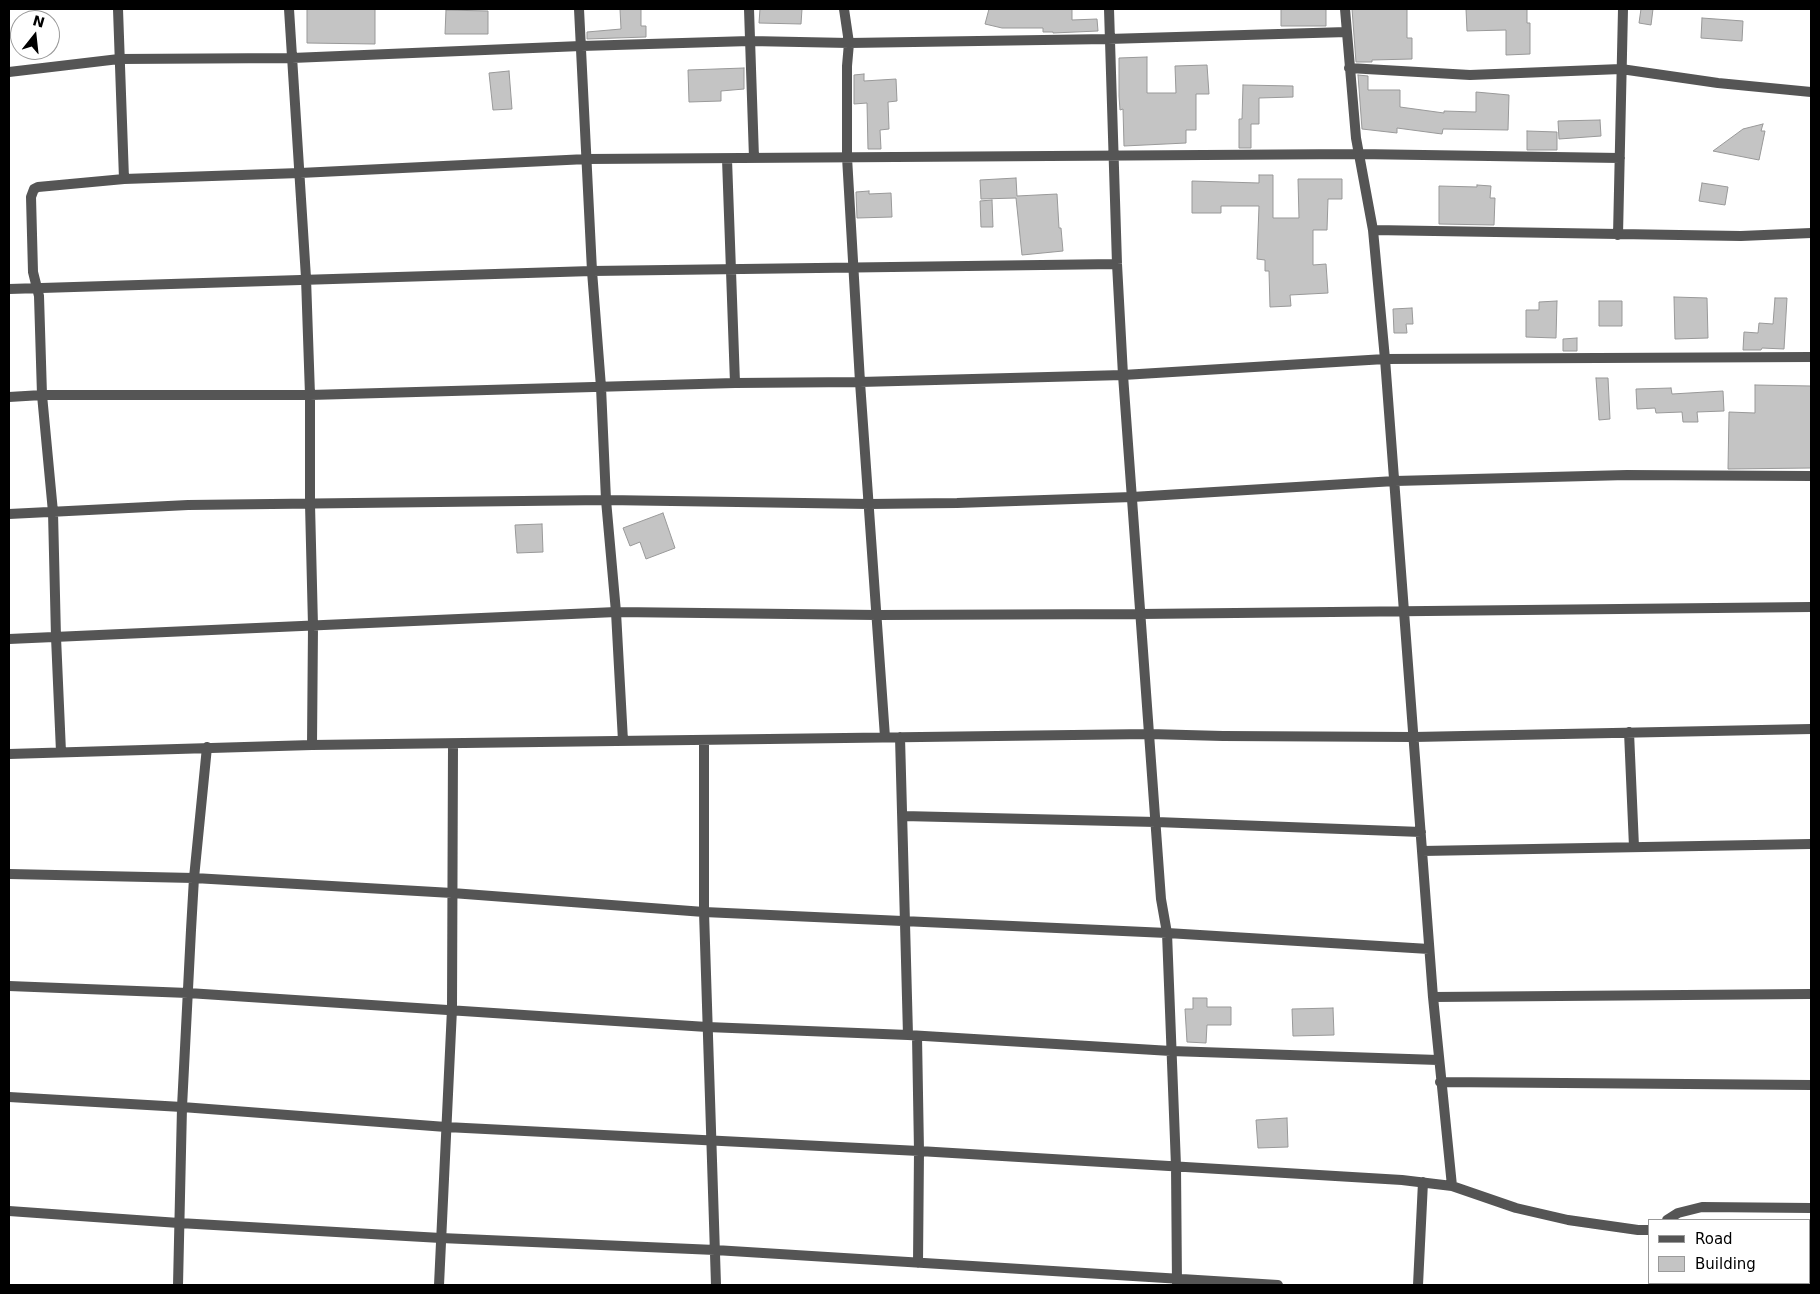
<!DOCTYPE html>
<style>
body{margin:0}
#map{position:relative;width:1820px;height:1294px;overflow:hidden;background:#fff;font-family:"DejaVu Sans",sans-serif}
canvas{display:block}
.frame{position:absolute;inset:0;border:10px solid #000;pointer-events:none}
.legend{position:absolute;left:1648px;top:1219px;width:162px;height:65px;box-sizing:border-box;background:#fff;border:1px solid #999;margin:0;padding:6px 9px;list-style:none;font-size:15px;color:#000}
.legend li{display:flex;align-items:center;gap:10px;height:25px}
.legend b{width:25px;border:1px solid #999}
.north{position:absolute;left:10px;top:10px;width:50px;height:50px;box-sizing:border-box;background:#fff;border:1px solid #999;border-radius:50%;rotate:16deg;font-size:14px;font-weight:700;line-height:20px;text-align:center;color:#000}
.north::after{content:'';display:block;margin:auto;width:18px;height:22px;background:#000;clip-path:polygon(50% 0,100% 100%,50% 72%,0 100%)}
</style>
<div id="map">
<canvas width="1820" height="1294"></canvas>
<div class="frame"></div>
<ul class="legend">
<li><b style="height:6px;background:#555"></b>Road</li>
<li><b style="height:14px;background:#c4c4c4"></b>Building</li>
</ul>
<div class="north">N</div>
</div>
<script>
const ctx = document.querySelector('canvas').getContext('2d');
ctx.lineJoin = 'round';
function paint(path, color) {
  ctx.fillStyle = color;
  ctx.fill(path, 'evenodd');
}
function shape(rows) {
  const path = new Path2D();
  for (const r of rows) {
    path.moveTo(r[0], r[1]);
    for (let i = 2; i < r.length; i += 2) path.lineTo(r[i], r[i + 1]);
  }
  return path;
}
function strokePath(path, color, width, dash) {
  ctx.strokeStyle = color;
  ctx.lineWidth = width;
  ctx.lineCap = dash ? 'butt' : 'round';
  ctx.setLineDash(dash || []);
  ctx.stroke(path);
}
const building = shape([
 [307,9,375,9,375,44,307,43,307,9],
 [620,9,641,9,641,26,646,26,646,37,587,39,587,32,621,29,620,9],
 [760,9,802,9,801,24,759,23,760,9],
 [989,9,1072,9,1072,20,1097,19,1098,31,1053,33,1053,32,1043,32,1043,28,1002,28,985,24,989,9],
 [1281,9,1326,9,1326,26,1281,26,1281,9],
 [1352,9,1407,9,1407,38,1412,38,1412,59,1372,60,1372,62,1356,62,1352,9],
 [1466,9,1527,9,1527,23,1530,23,1530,54,1506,55,1506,30,1467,31,1466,9],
 [1641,9,1653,9,1651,25,1639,23,1641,9],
 [446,10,488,11,488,34,445,34,446,10],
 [1702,18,1743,21,1742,41,1701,38,1702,18],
 [1147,57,1147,93,1176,93,1175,66,1207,65,1209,94,1196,94,1196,130,1186,130,1186,143,1124,146,1123,109,1120,110,1119,96,1119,58,1147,57],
 [744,68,744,89,721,91,721,101,689,102,688,70,744,68],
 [509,71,512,109,493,110,489,73,509,71],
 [864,74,864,81,896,79,897,101,888,102,889,129,880,130,881,149,868,149,867,103,854,104,854,75,864,74],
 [1358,75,1368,76,1368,90,1400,90,1400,107,1444,113,1444,111,1476,112,1476,92,1509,95,1508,130,1443,129,1442,134,1397,128,1397,133,1362,129,1358,75],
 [1243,85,1293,86,1293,97,1259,98,1259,124,1251,124,1251,148,1239,148,1239,119,1242,119,1243,85],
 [1600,120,1601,136,1559,139,1558,121,1600,120],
 [1763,124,1761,131,1765,131,1759,160,1713,151,1743,129,1763,124],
 [1527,131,1557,132,1557,150,1527,150,1527,131],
 [1259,175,1273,175,1273,218,1299,218,1298,179,1342,179,1342,199,1328,199,1327,230,1313,230,1313,265,1326,264,1328,293,1290,295,1291,306,1270,307,1269,271,1265,271,1265,260,1257,259,1259,206,1221,206,1221,213,1192,213,1192,181,1259,183,1259,175],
 [1016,178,1017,196,1057,194,1059,228,1061,228,1063,251,1022,255,1016,198,981,199,980,180,1016,178],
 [1702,183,1728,187,1725,205,1699,201,1702,183],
 [1477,185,1491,186,1490,198,1495,198,1494,225,1439,224,1439,186,1477,187,1477,185],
 [869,191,869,194,891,193,892,217,857,218,856,192,869,191],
 [992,200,993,227,981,227,980,201,992,200],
 [1674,297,1707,298,1708,338,1675,339,1674,297],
 [1775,298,1787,298,1784,349,1762,348,1761,350,1743,350,1744,332,1758,333,1759,323,1773,324,1775,298],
 [1557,301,1556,338,1526,337,1526,310,1539,310,1539,302,1557,301],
 [1599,301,1622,301,1622,326,1599,326,1599,301],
 [1412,308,1413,324,1406,324,1407,333,1394,333,1393,309,1412,308],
 [1577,338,1577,351,1563,351,1563,339,1577,338],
 [1596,378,1608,378,1610,419,1599,420,1596,378],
 [1755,385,1811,386,1811,468,1728,469,1729,412,1755,413,1755,385],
 [1671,388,1672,394,1723,391,1724,411,1697,412,1698,422,1683,422,1682,412,1656,413,1655,408,1637,409,1636,389,1671,388],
 [663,513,675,548,646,559,640,542,630,546,623,528,663,513],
 [542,524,543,552,517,553,515,525,542,524],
 [1193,998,1207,998,1207,1007,1231,1007,1231,1025,1207,1025,1206,1043,1187,1042,1185,1009,1193,1009,1193,998],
 [1333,1008,1334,1035,1293,1036,1292,1009,1333,1008],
 [1287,1118,1288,1147,1258,1148,1256,1120,1287,1118]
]);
paint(building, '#c4c4c4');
strokePath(building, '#999', 1);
strokePath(shape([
 [118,9,124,179],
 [289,9,306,278,310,395,310,504,313,626,312,745],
 [579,9,592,271,601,387,606,500,616,612,623,741],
 [749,9,754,158],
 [844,9,849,43,847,66,847,157,860,382,885,737],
 [1109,9,1117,264,1123,375,1161,899,1167,933,1176,1166,1177,1285],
 [1345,9,1356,138,1373,230,1385,359,1433,997,1452,1186],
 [1349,68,1470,75,1621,69,1718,83,1811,92],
 [9,72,119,59,292,58,581,46,750,41,849,43,1108,39,1347,32],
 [727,159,735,383],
 [1373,230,1741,236,1811,233],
 [1618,235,1623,9],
 [9,289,592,271,1117,264],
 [9,397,42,395,310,395,735,383,860,382,1123,375,1385,359,1811,357],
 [9,514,188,505,606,500,869,504,957,503,1132,497,1395,481,1627,475,1811,476],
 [9,639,616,612,877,615,1140,614,1811,607],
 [1629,732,1634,847],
 [900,737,908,1035],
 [704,740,704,912,716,1285],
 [61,752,56,637,53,512,42,395,39,296,33,272,31,197,34,189,38,187,124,179,300,173,587,159,1358,154,1620,158],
 [9,754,312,745,1149,734,1223,736,1414,737,1811,729],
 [903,816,1156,822,1421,832],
 [1422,851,1811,844],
 [9,874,194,878,452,893,704,912,1167,933,1429,949],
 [9,986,188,993,707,1027,908,1035,1171,1051,1438,1060],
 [1433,997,1811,994],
 [917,1036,919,1151,918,1263],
 [1440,1082,1811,1085],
 [9,1097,182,1107,446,1127,919,1151,1402,1180,1452,1186,1516,1208,1568,1220,1638,1230,1649,1230],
 [9,1211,179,1223,441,1238,715,1250,1278,1285],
 [1667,1220,1678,1213,1702,1207,1811,1208],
 [178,1285,182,1107,191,930,194,878,207,747],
 [439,1285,452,1009,453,744],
 [1418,1285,1423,1182]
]), '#555', 10);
</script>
